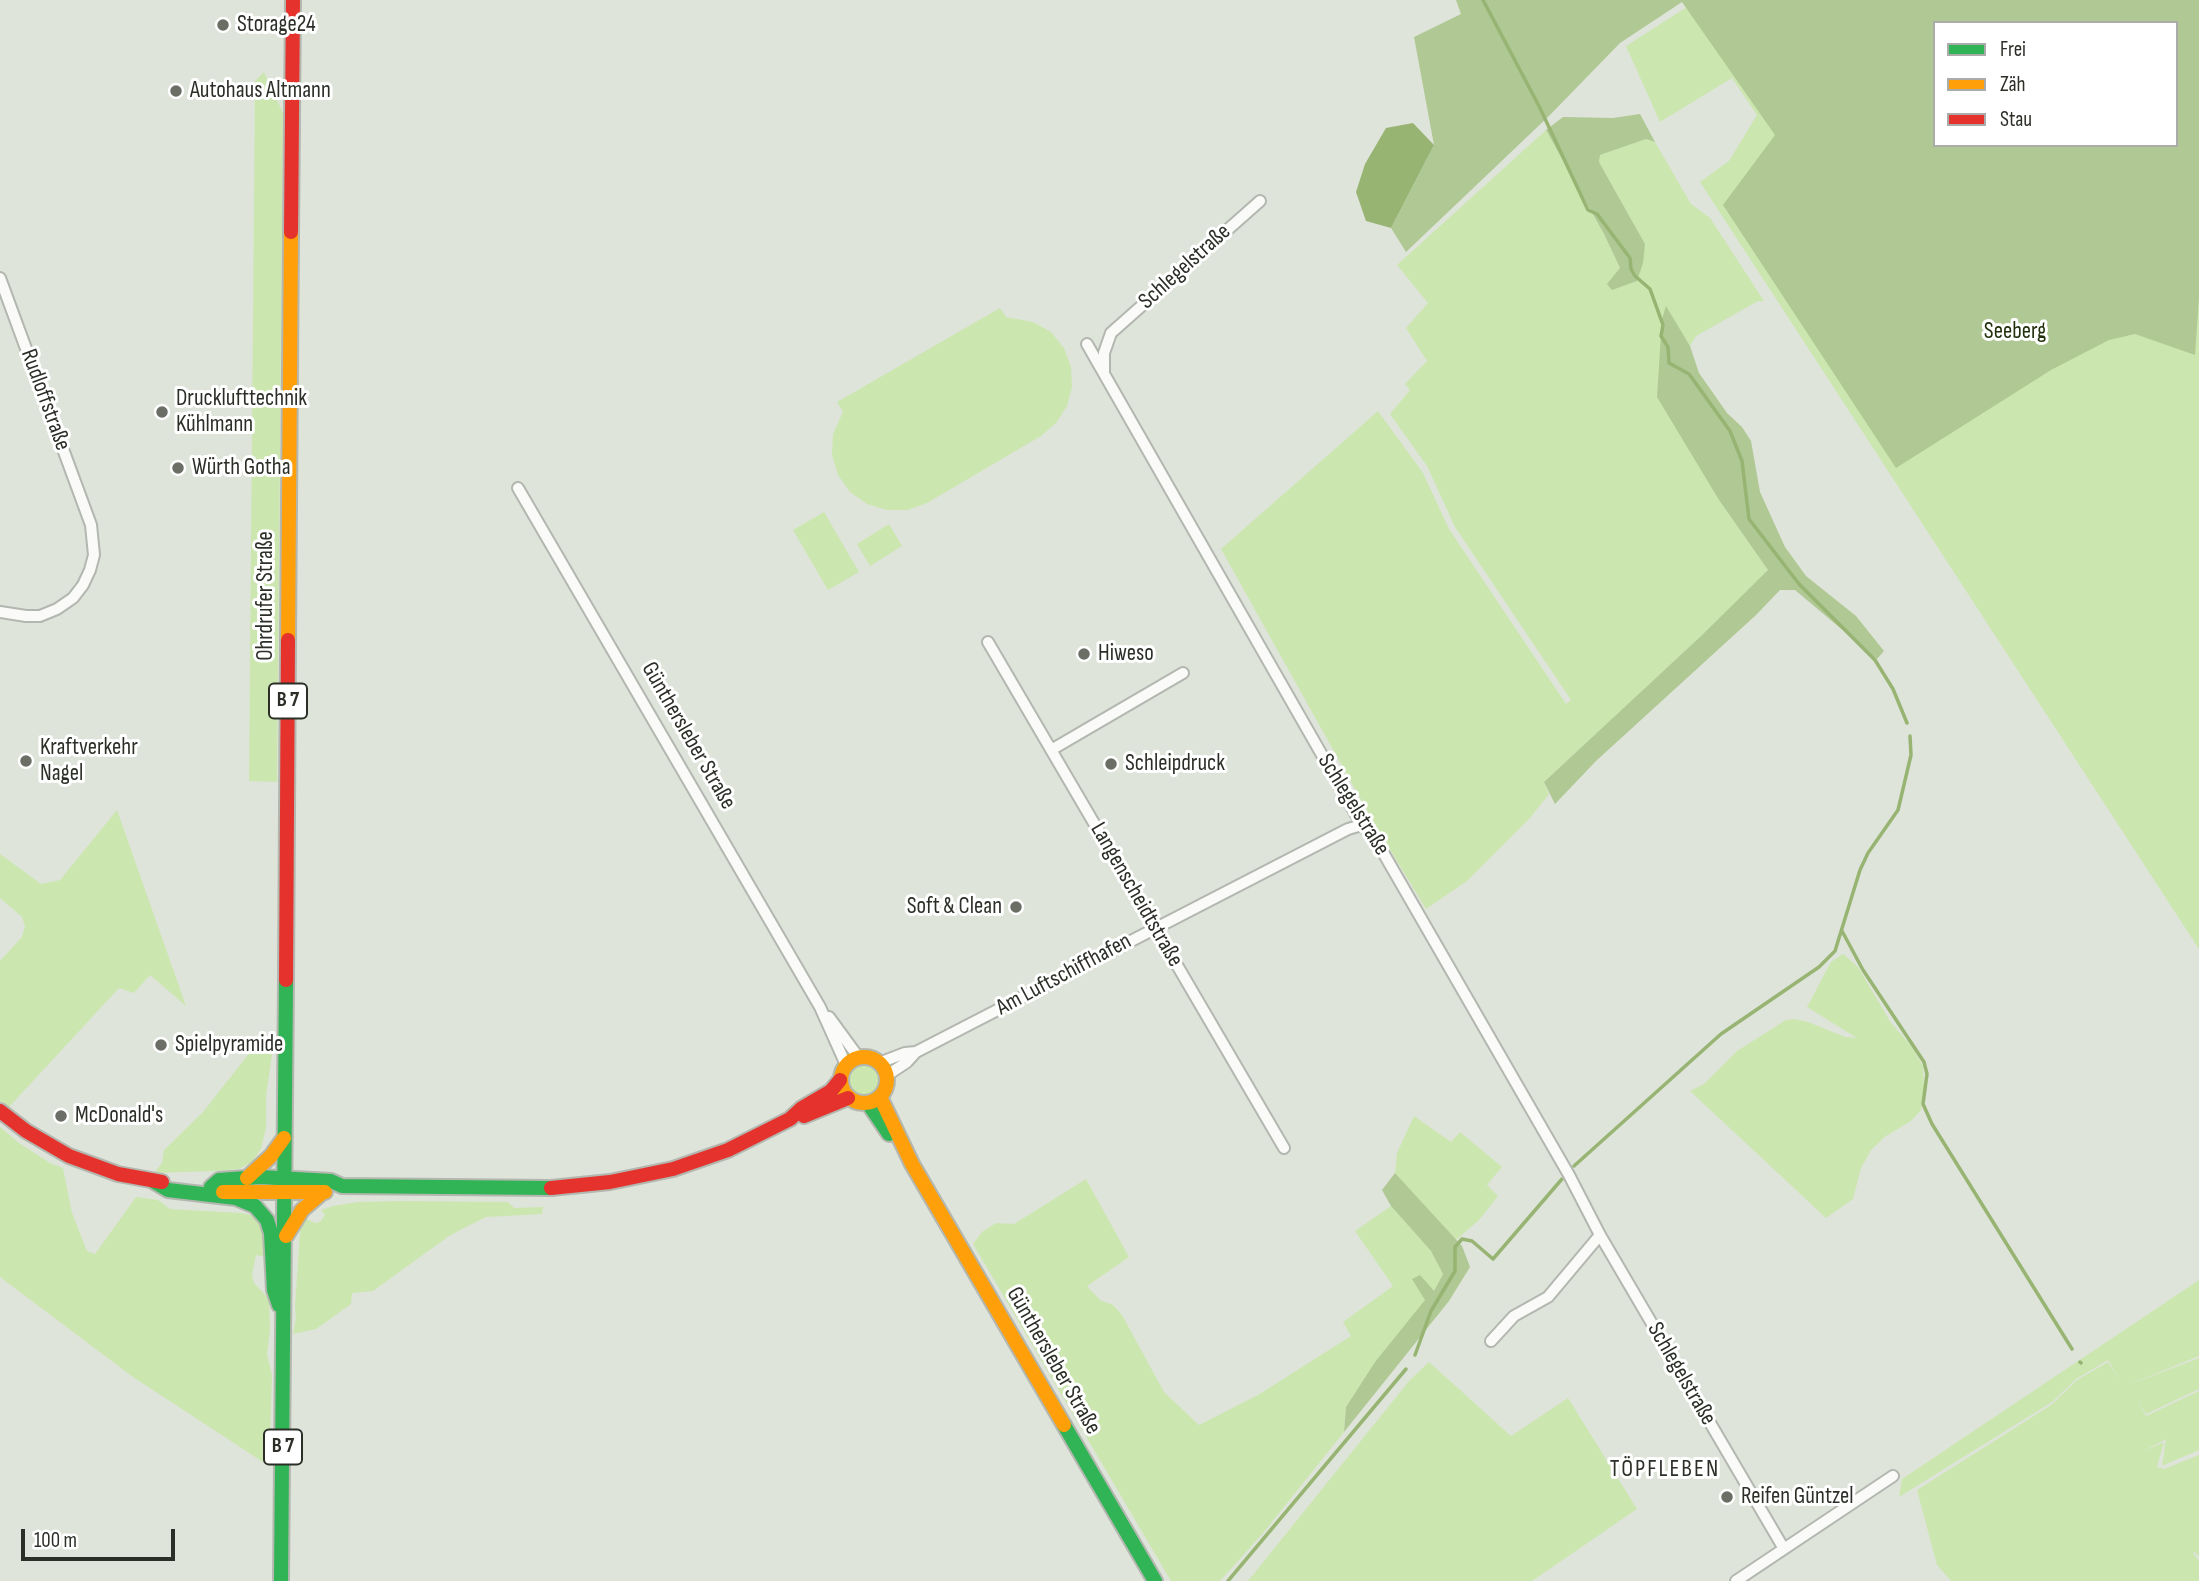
<!DOCTYPE html>
<meta charset="utf-8">
<style>
body{margin:0}
#map{position:relative;width:2199px;height:1581px;overflow:hidden;background:#dee4d9;font-family:"Sofia Sans Condensed",sans-serif}
canvas{display:block}
.legend{position:absolute;left:1933px;top:21px;width:245px;height:126px;box-sizing:border-box;background:#fff;border:2px solid #aaaca9;margin:0;padding:9px 12px;list-style:none;font-size:21px;color:#2b2f27}
.legend li{display:flex;align-items:center;gap:14px;height:35px}
.legend b{width:35px;border:2px solid #aaaca9}
.scale{position:absolute;left:21px;top:1529px;width:154px;height:32px;box-sizing:border-box;border:4px solid #2b2f27;border-top:0;padding-left:9px;font-size:21px;line-height:24px;white-space:nowrap;color:#2b2f27;-webkit-text-stroke:5px #fff;paint-order:stroke}
</style>
<div id="map">
<canvas width="2199" height="1581"></canvas>
<ul class="legend">
<li><b style="height:9px;background:#30b455"></b>Frei</li>
<li><b style="height:9px;background:#ff9f0a"></b>Zäh</li>
<li><b style="height:9px;background:#e5322d"></b>Stau</li>
</ul>
<div class="scale">100 m</div>
</div>
<script>
const ctx = document.querySelector('canvas').getContext('2d');
ctx.lineJoin = 'round';
function paint(path, color) {
  ctx.fillStyle = color;
  ctx.fill(path, 'evenodd');
}
function shape(rows) {
  const path = new Path2D();
  for (const r of rows) {
    if (r.length === 3) {
      path.moveTo(r[0] + r[2], r[1]);
      path.arc(r[0], r[1], r[2], 0, 2 * Math.PI);
      continue;
    }
    path.moveTo(r[0], r[1]);
    for (let i = 2; i < r.length; i += 2) path.lineTo(r[i], r[i + 1]);
  }
  return path;
}
function strokePath(path, color, width, dash) {
  ctx.strokeStyle = color;
  ctx.lineWidth = width;
  ctx.lineCap = dash ? 'butt' : 'round';
  ctx.setLineDash(dash || []);
  ctx.stroke(path);
}
function drawText(font, color, halo, rows, align = 'center') {
  ctx.font = font + ' "Sofia Sans Condensed",sans-serif';
  ctx.lineWidth = 6;
  ctx.setLineDash([]);
  ctx.textBaseline = 'middle';
  ctx.strokeStyle = halo;
  ctx.fillStyle = color;
  for (const [text, x, y, turn = 0] of rows) {
    ctx.save();
    ctx.translate(x, y);
    ctx.rotate((+turn || 0) * Math.PI / 180);
    ctx.textAlign = isNaN(turn) ? turn : align;
    if (halo) ctx.strokeText(text, 0, 0);
    ctx.fillText(text, 0, 0);
    ctx.restore();
  }
}
paint(shape([
 [1698,0,2138,0,1935,23,1935,145,2176,145,2199,65,2199,949,1700,182,1729,161,1757,115,1732,78,1660,122,1626,46],
 [264,72,283,113,277,782,249,781,255,81],
 [1546,130,1604,234,1620,268,1645,244,1599,162,1600,155,1646,139,1655,142,1691,204,1710,218,1764,301,1758,301,1696,336,1690,346,1666,307,1719,500,1768,570,1701,636,1544,782,1549,794,1530,818,1467,881,1426,909,1374,823,1221,549,1378,411,1423,473,1449,529,1566,704,1571,700,1455,527,1427,466,1390,414,1410,390,1405,384,1427,361,1406,328,1428,303,1397,265],
 [1000,308,1006,317,1033,322,1051,332,1064,348,1071,367,1072,387,1067,406,1056,423,1041,436,927,503,908,510,887,510,867,504,850,492,838,475,832,455,833,434,843,412,837,402],
 [824,512,859,572,828,590,793,530],
 [889,524,902,546,870,566,857,544],
 [117,810,186,1006,150,975,134,993,119,988,8,1108,0,1101,0,961,22,937,25,926,22,917,0,898,0,854,41,884,60,880],
 [1843,954,1858,967,1891,1023,1912,1047,1923,1066,1924,1086,1921,1110,1911,1121,1886,1136,1871,1150,1861,1168,1853,1199,1826,1218,1690,1091,1704,1084,1737,1051,1786,1020,1795,1019,1808,1022,1845,1037,1857,1038,1807,1007,1831,962],
 [275,1034,266,1096,266,1128,261,1149,252,1162,239,1169,215,1171,154,1173,162,1163,164,1150,203,1112,258,1042],
 [864,1081,17],
 [1414,1116,1451,1142,1460,1132,1502,1167,1487,1185,1498,1196,1479,1220,1456,1240,1395,1173,1397,1153],
 [0,1127,19,1143,50,1163,63,1168,72,1213,87,1251,95,1254,136,1197,158,1200,170,1209,241,1213,255,1216,263,1221,265,1257,256,1255,252,1275,254,1283,269,1299,270,1329,267,1355,272,1375,269,1466,133,1377,0,1277],
 [1086,1179,1129,1257,1087,1286,1100,1300,1113,1305,1122,1315,1164,1392,1199,1425,1258,1395,1351,1336,1343,1322,1393,1286,1355,1231,1391,1206,1431,1251,1443,1274,1434,1291,1375,1362,1346,1407,1344,1432,1264,1532,1220,1581,1171,1581,973,1244,982,1232,996,1223,1014,1224],
 [401,1201,508,1202,514,1208,543,1207,542,1214,486,1217,466,1227,449,1236,373,1291,352,1293,351,1304,316,1329,293,1334,296,1318,295,1307,300,1232,304,1218,315,1223,320,1222,325,1215,321,1210,333,1206,358,1202],
 [2199,1280,2199,1356,2123,1387,2199,1358,2199,1389,2146,1414,2137,1400,2146,1416,2199,1391,2199,1450,2162,1466,2166,1439,2142,1452,2164,1442,2157,1467,2164,1469,2199,1455,2199,1557,2195,1552,2193,1553,2199,1561,2199,1581,1951,1581,1937,1565,1917,1490,2051,1405,2077,1380,2108,1362,2121,1381,2108,1360,2076,1379,2052,1402,1899,1497,1902,1479],
 [1429,1362,1511,1436,1568,1398,1637,1509,1532,1581,1248,1581,1409,1381]
]), '#cce6b0');
paint(shape([
 [1456,0,2199,0,2199,297,2195,355,2135,334,2109,340,2051,370,1896,468,1723,205,1775,135,1682,2,1620,43,1550,115,1406,252,1391,228,1434,145,1414,37,1461,14],
 [1935,23,2176,23,2176,145,1935,145],
 [1640,114,1655,142,1646,139,1600,155,1599,162,1645,244,1643,263,1637,281,1612,290,1607,284,1620,268,1604,234,1546,130,1563,117,1613,118],
 [1666,306,1690,346,1699,373,1727,413,1742,427,1751,441,1760,492,1785,547,1806,576,1856,616,1884,651,1877,659,1795,590,1780,590,1756,615,1596,761,1555,804,1544,782,1701,636,1768,570,1719,500,1657,397,1662,319],
 [1395,1173,1462,1246,1470,1267,1449,1301,1344,1432,1346,1407,1375,1362,1425,1300,1412,1279,1420,1275,1434,1291,1443,1274,1431,1251,1391,1206,1382,1190]
]), '#b0c893');
paint(shape([
 [1413,123,1434,145,1391,228,1366,221,1356,192,1365,164,1386,128]
]), '#97b473');
strokePath(shape([
 [1483,0,1539,106,1588,210,1597,214,1630,258,1631,269,1635,276,1650,289,1663,325,1661,336,1668,347,1669,363,1689,374,1730,431,1742,461,1749,519,1799,584,1875,660,1893,689,1907,723],
 [1842,931,1863,970,1924,1062,1927,1074,1923,1104,1932,1124,2072,1349],
 [1574,1166,1721,1034,1819,967,1835,951,1860,870,1868,853,1898,810,1911,755,1910,736],
 [1415,1355,1431,1311,1455,1271,1455,1247,1462,1239,1472,1241,1493,1259,1562,1179],
 [2080,1362,2081,1363],
 [1228,1581,1406,1369]
]), '#97b473', 3.5);
const street = shape([
 [0,278,91,525,94,555,90,570,83,585,73,598,57,609,40,616,26,616,0,612],
 [1087,344,1362,825,1373,835,1569,1175,1600,1235,1784,1549],
 [1104,371,1104,353,1111,333,1260,201],
 [518,488,820,1007,846,1065],
 [988,642,1284,1148],
 [1051,750,1183,673],
 [829,1017,859,1058],
 [879,1063,905,1053,916,1052,1348,829,1362,825],
 [886,1076,907,1062,916,1052],
 [1491,1341,1514,1316,1548,1297,1600,1235],
 [1736,1581,1893,1476]
]);
const fast = shape([
 [868,1103,889,1134],
 [153,1181,168,1190,236,1198,255,1206,267,1220,271,1233,274,1290,279,1305],
 [211,1187,219,1180,260,1177,331,1181,342,1186,551,1188],
 [1064,1425,1155,1581],
 [281,1581,286,980]
]);
const slow = shape([
 [288,640,291,232],
 [864,1080,23],
 [880,1097,912,1164,1064,1425],
 [247,1178,271,1156,284,1138],
 [223,1192,325,1192],
 [286,1236,302,1210,323,1192]
]);
const jam = shape([
 [291,232,293,0],
 [286,980,288,640],
 [0,1111,26,1131,69,1156,118,1174,162,1182],
 [804,1116,848,1098],
 [551,1188,610,1182,673,1169,728,1150,790,1119,802,1108,831,1091,840,1080]
]);
strokePath(street, '#b3b7af', 14);
strokePath(fast, '#b3b7af', 18);
strokePath(slow, '#b3b7af', 18);
strokePath(jam, '#b3b7af', 18);
strokePath(street, '#fafbf9', 10);
strokePath(fast, '#30b455', 14);
strokePath(slow, '#ff9f0a', 14);
strokePath(jam, '#e5322d', 14);
for (const [x, y, r, color] of [
 [223,25,7,"#6a6e65"],
 [176,91,7,"#6a6e65"],
 [162,412,7,"#6a6e65"],
 [178,468,7,"#6a6e65"],
 [1084,654,7,"#6a6e65"],
 [26,761,7,"#6a6e65"],
 [1111,764,7,"#6a6e65"],
 [1016,907,7,"#6a6e65"],
 [161,1045,7,"#6a6e65"],
 [61,1116,7,"#6a6e65"],
 [1727,1497,7,"#6a6e65"]
]) {
  const dot = new Path2D();
  dot.arc(x, y, r, 0, 2 * Math.PI);
  ctx.fillStyle = color;
  ctx.fill(dot);
  strokePath(dot, '#fff', 2.5);
}
for (const [x, y, w] of [
 [288,701,38],
 [283,1447,38]
]) {
  const box = new Path2D();
  box.roundRect(x - w / 2, y - 17.5, w, 35, 5);
  ctx.fillStyle = '#fff';
  ctx.fill(box);
  strokePath(box, '#2b2f27', 2);
}
drawText('bold 21px', '#2b2f27', null, [
 ["B 7",288,701],
 ["B 7",283,1447]
]);
drawText('23px', '#2b2f27', '#fff', [
 ["Storage24",237,25],
 ["Autohaus Altmann",190,91],
 ["Drucklufttechnik",176,399],
 ["Kühlmann",176,425],
 ["Würth Gotha",192,468],
 ["Hiweso",1098,654],
 ["Kraftverkehr",40,748],
 ["Nagel",40,774],
 ["Schleipdruck",1125,764],
 ["Soft & Clean",1002,907,"right"],
 ["Spielpyramide",175,1045],
 ["McDonald's",75,1116],
 ["Reifen Güntzel",1741,1497]
], 'left');
drawText('23px', '#2b2f27', '#fff', [
 ["Schlegelstraße",1185,267,-42],
 ["Rudloffstraße",45,400,70],
 ["Ohrdrufer Straße",266,596,-90],
 ["Günthersleber Straße",688,736,60],
 ["Schlegelstraße",1353,805,58],
 ["Langenscheidtstraße",1136,895,60],
 ["Am Luftschiffhafen",1064,975,-28],
 ["Günthersleber Straße",1053,1361,60],
 ["Schlegelstraße",1681,1374,60]
]);
drawText('23px', '#22310c', '#fff', [
 ["Seeberg",2015,332]
]);
ctx.letterSpacing = '2px';
drawText('24px', '#2b2f27', '#fff', [
 ["TÖPFLEBEN",1665,1470]
]);
ctx.letterSpacing = '0px';
</script>
